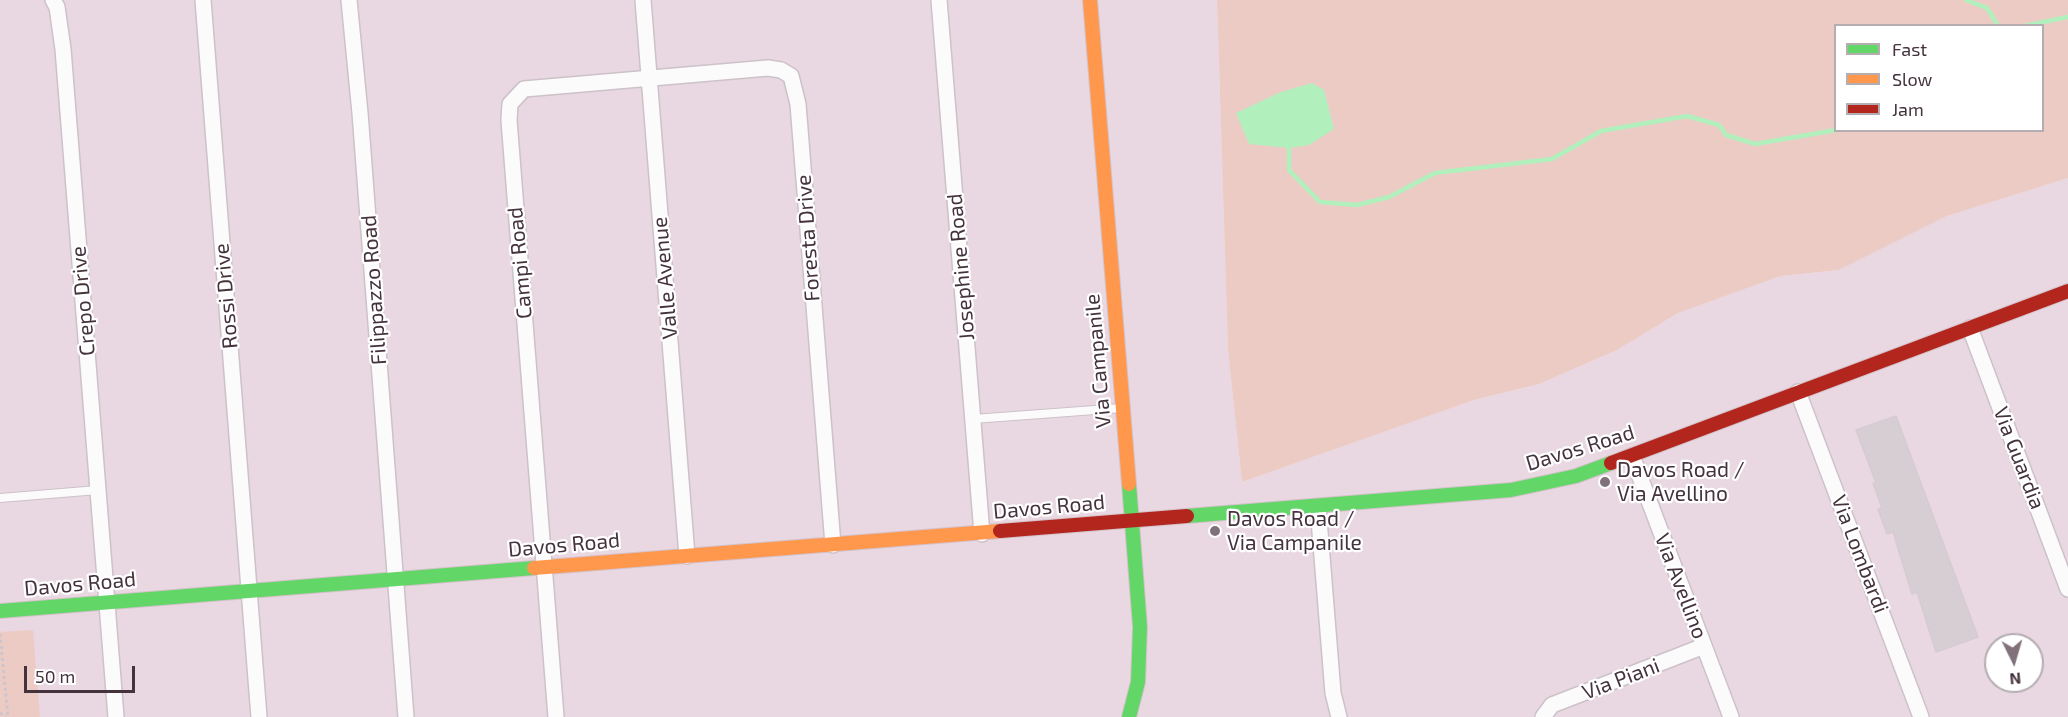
<!DOCTYPE html>
<style>
body{margin:0}
#map{position:relative;width:2068px;height:717px;overflow:hidden;background:#eee5ea;font-family:"Exo 2",sans-serif}
canvas{display:block}
.legend{position:absolute;left:1834px;top:24px;width:210px;height:108px;box-sizing:border-box;background:#fff;border:2px solid #b4adb1;margin:0;padding:8px 10px;list-style:none;font-size:18px;color:#44323d}
.legend li{display:flex;align-items:center;gap:12px;height:30px}
.legend b{width:30px;border:2px solid #b4adb1}
.north{position:absolute;left:1984px;top:633px;width:60px;height:60px;box-sizing:border-box;background:#fff;border:2px solid #b4adb1;border-radius:50%;rotate:175deg;font-size:16px;font-weight:700;line-height:24px;text-align:center;color:#44323d}
.north::after{content:'';display:block;margin:auto;width:21px;height:27px;background:#80717a;clip-path:polygon(50% 0,100% 100%,50% 72%,0 100%)}
.scale{position:absolute;left:24px;top:666px;width:111px;height:27px;box-sizing:border-box;border:3px solid #44323d;border-top:0;padding-left:8px;font-size:18px;line-height:21px;white-space:nowrap;color:#44323d;-webkit-text-stroke:4px #fff;paint-order:stroke}
</style>
<div id="map">
<canvas width="2068" height="717"></canvas>
<ul class="legend">
<li><b style="height:8px;background:#63d668"></b>Fast</li>
<li><b style="height:8px;background:#ff974d"></b>Slow</li>
<li><b style="height:8px;background:#b3261e"></b>Jam</li>
</ul>
<div class="north">N</div>
<div class="scale">50 m</div>
</div>
<script>
const ctx = document.querySelector('canvas').getContext('2d');
ctx.lineJoin = 'round';
function paint(path, color) {
  ctx.fillStyle = color;
  ctx.fill(path, 'evenodd');
}
function shape(rows) {
  const path = new Path2D();
  for (const r of rows) {
    path.moveTo(r[0], r[1]);
    for (let i = 2; i < r.length; i += 2) path.lineTo(r[i], r[i + 1]);
  }
  return path;
}
function strokePath(path, color, width, dash) {
  ctx.strokeStyle = color;
  ctx.lineWidth = width;
  ctx.lineCap = dash ? 'butt' : 'round';
  ctx.setLineDash(dash || []);
  ctx.stroke(path);
}
function drawText(font, color, halo, rows, align = 'center') {
  ctx.font = font + ' "Exo 2",sans-serif';
  ctx.lineWidth = 4.5;
  ctx.setLineDash([]);
  ctx.textBaseline = 'middle';
  ctx.strokeStyle = halo;
  ctx.fillStyle = color;
  for (const [text, x, y, turn = 0] of rows) {
    ctx.save();
    ctx.translate(x, y);
    ctx.rotate((+turn || 0) * Math.PI / 180);
    ctx.textAlign = isNaN(turn) ? turn : align;
    if (halo) ctx.strokeText(text, 0, 0);
    ctx.fillText(text, 0, 0);
    ctx.restore();
  }
}
paint(shape([
 [0,0,1217,0,1228,350,1242,482,1474,400,1539,384,1617,350,1678,313,1781,276,1839,270,1947,216,2068,178,2068,717,0,717],
 [1996,645,2032,645,2032,681,1996,681]
]), '#e9d8e1');
paint(shape([
 [1217,0,2068,0,2068,178,1947,216,1839,270,1781,276,1678,313,1617,350,1539,384,1474,400,1242,482,1228,350],
 [1836,26,2042,26,2042,130,1836,130],
 [33,630,40,717,0,717,0,632]
]), '#eccbc5');
paint(shape([
 [1312,83,1324,90,1334,129,1309,145,1289,148,1249,144,1236,113,1281,92]
]), '#b1f0bd');
strokePath(shape([
 [1966,0,1987,8,1998,26],
 [2024,26,2068,17],
 [1289,148,1289,170,1320,202,1357,205,1389,197,1435,173,1552,159,1601,131,1687,116,1719,125,1726,135,1755,144,1836,130]
]), '#b1f0bd', 4.5);
const building = shape([
 [1896,416,1978,637,1936,652,1917,592,1912,594,1893,532,1887,534,1878,509,1882,508,1873,483,1876,483,1856,430,1896,416]
]);
paint(building, '#d7ced3');
strokePath(building, '#d6cbd2', 1.5);
const lane = shape([
 [973,419,1122,408],
 [0,498,98,490]
]);
const street = shape([
 [53,0,57,7,63,49,116,717],
 [203,0,259,717],
 [349,0,360,113,406,717],
 [643,0,687,556],
 [939,0,982,534],
 [1970,328,2068,589],
 [1798,392,1921,717],
 [1632,456,1731,717],
 [1318,507,1333,693,1339,717],
 [556,717,509,120,510,104,524,89,768,68,781,70,791,76,798,104,833,545],
 [1543,717,1552,705,1704,646]
]);
const fast = shape([
 [1129,484,1140,627,1138,682,1129,717],
 [1187,516,1511,490,1576,476,1611,463],
 [0,611,534,568]
]);
const slow = shape([
 [1090,0,1129,484],
 [534,568,1000,531]
]);
const jam = shape([
 [1611,463,2068,291],
 [1000,531,1187,516]
]);
strokePath(lane, '#ccc2c8', 10);
strokePath(street, '#ccc2c8', 18);
strokePath(fast, '#d4c2ca', 16);
strokePath(slow, '#d4c2ca', 16);
strokePath(jam, '#d4c2ca', 16);
strokePath(shape([
 [0,634,8,717],
 [0,713,6,717]
]), '#cdc5c9', 3, [3, 3]);
strokePath(lane, '#fcfbfc', 8);
strokePath(street, '#fcfbfc', 15);
strokePath(fast, '#63d668', 14);
strokePath(slow, '#ff974d', 14);
strokePath(jam, '#b3261e', 14);
for (const [x, y, r, color] of [
 [1605,482,6,"#80717a"],
 [1215,531,6,"#80717a"]
]) {
  const dot = new Path2D();
  dot.arc(x, y, r, 0, 2 * Math.PI);
  ctx.fillStyle = color;
  ctx.fill(dot);
  strokePath(dot, '#fff', 2);
}
drawText('21px', '#44323d', '#fff', [
 ["Foresta Drive",808,238,-94],
 ["Campi Road",520,263,-95],
 ["Josephine Road",961,267,-95],
 ["Valle Avenue",665,278,-95],
 ["Filippazzo Road",374,290,-94],
 ["Rossi Drive",226,296,-95],
 ["Crepo Drive",83,301,-95],
 ["Via Campanile",1098,361,-95],
 ["Davos Road",1580,448,-17],
 ["Via Guardia",2019,458,69],
 ["Davos Road",1049,507,-5],
 ["Davos Road",564,545,-5],
 ["Via Lombardi",1860,554,69],
 ["Davos Road",80,584,-5],
 ["Via Avellino",1681,586,69],
 ["Via Piani",1621,679,-21]
]);
drawText('21px', '#44323d', '#fff', [
 ["Davos Road /",1617,470],
 ["Via Avellino",1617,494],
 ["Davos Road /",1227,519],
 ["Via Campanile",1227,543]
], 'left');
</script>
